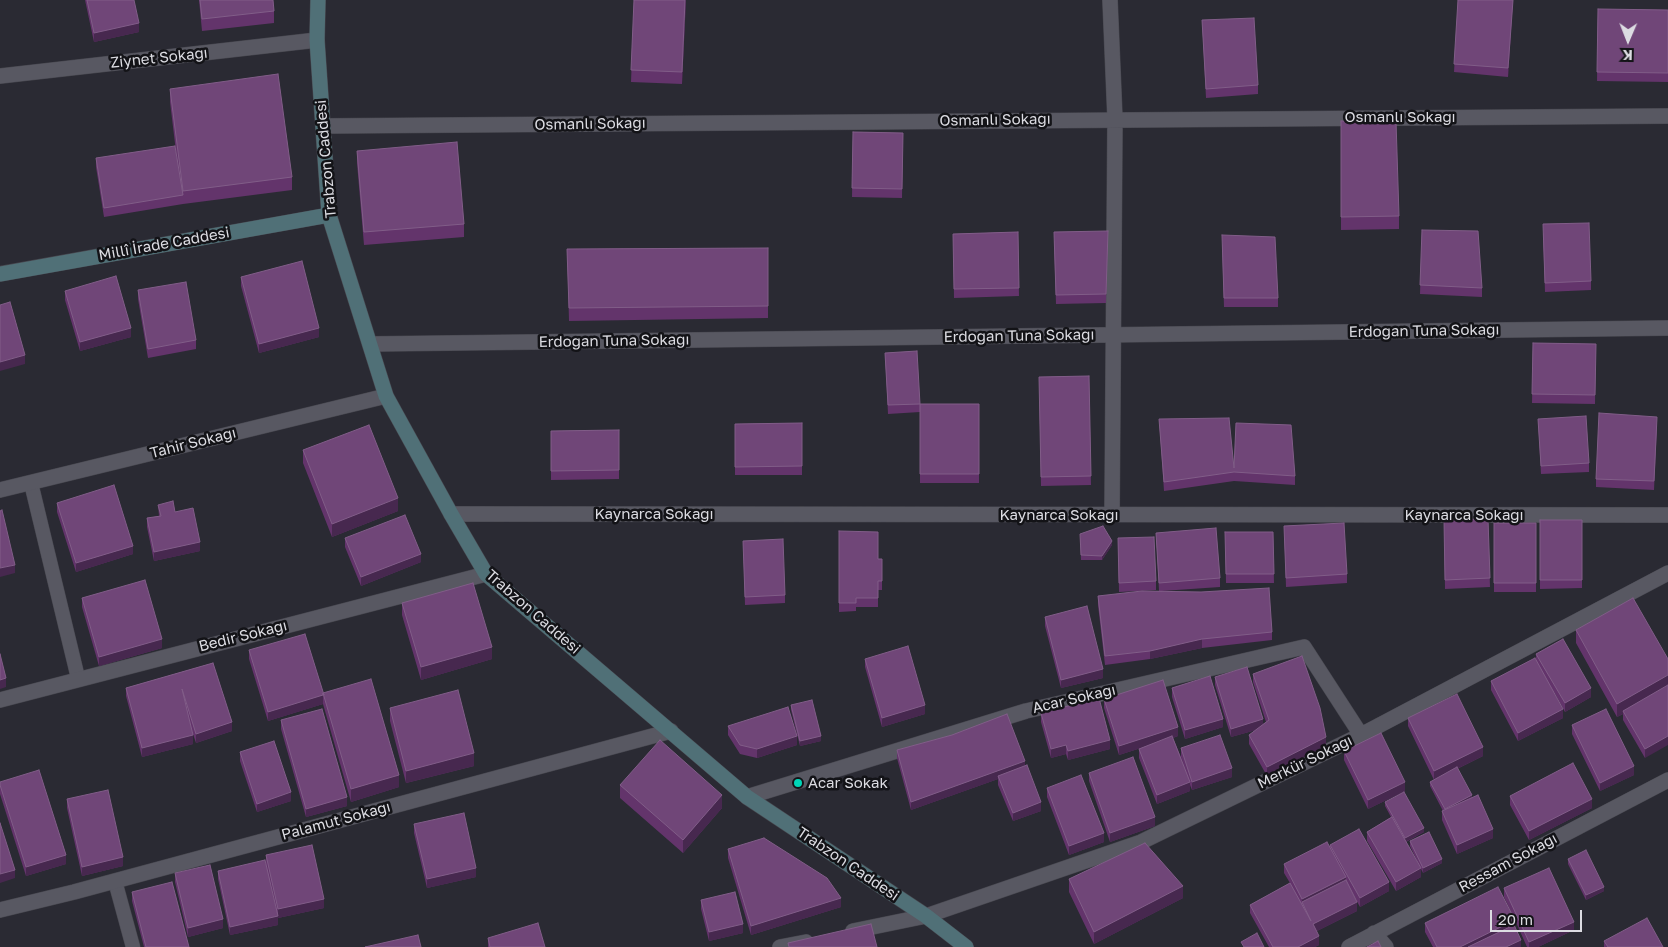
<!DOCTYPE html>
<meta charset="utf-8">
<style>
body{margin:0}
#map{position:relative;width:1668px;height:947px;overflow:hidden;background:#2a2a33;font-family:"Golos Text",sans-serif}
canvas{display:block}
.north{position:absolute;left:1603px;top:15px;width:50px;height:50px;-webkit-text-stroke:4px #131317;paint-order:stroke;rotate:181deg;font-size:14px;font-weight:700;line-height:20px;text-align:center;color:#dcdce2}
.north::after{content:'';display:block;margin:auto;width:18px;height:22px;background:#dcdce2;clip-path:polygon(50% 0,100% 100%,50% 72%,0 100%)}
.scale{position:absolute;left:1490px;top:910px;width:92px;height:22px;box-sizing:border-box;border:2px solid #dcdce2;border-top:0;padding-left:6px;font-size:15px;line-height:18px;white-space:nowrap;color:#dcdce2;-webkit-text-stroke:4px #131317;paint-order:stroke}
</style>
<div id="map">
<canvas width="1668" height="947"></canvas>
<div class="north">K</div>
<div class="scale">20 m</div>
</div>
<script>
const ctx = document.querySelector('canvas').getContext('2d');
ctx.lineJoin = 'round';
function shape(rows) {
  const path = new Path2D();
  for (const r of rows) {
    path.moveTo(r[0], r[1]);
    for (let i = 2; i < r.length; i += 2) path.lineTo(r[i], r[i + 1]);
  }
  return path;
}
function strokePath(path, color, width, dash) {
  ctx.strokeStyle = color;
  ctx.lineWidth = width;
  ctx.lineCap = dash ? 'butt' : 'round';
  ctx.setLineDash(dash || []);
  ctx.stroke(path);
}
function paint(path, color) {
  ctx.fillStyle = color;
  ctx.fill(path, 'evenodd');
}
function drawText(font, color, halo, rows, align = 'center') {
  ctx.font = font + ' "Golos Text",sans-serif';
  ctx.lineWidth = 5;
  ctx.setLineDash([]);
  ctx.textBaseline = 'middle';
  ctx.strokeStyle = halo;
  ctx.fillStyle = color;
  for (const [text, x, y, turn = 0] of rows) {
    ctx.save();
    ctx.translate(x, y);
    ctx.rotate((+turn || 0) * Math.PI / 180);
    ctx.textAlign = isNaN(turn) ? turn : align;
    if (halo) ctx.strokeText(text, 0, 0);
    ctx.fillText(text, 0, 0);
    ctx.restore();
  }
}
const lane = shape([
 [31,483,78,678],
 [115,881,133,947]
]);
const street = shape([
 [1110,0,1115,119,1112,515],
 [0,76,317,40],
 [323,126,1668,116],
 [370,344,1668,328],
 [0,490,386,396],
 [451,514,1668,515],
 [0,700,486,574],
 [747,797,1026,711,1304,647,1361,735],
 [0,910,74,892,671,731],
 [853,931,926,916,1141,842,1361,735,1668,573],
 [1374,933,1386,947],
 [780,947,806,942],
 [1349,947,1668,780]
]);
const secondary = shape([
 [318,0,317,40,329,215,386,396,451,514,486,574,747,797,926,916,966,947],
 [0,274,329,215]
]);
strokePath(lane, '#47474f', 15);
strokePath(street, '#47474f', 16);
strokePath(secondary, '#47474f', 16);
strokePath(lane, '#585862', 14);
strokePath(street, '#585862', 15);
strokePath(secondary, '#507077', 15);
paint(shape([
 [85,0,134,0,139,32,94,42],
 [199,0,273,0,274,11,274,23,202,31],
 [634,0,686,0,682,84,631,82],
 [1458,0,1513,0,1508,77,1454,72],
 [1598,9,1668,10,1668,82,1597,81],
 [1202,20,1258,85,1258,94,1206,98],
 [170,89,292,177,292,190,183,204,104,217,96,167,96,158,177,160,170,102],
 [1341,121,1399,216,1399,229,1341,230],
 [853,132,903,133,902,198,852,197],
 [357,151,464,224,464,237,364,245,357,163],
 [1422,230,1482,288,1482,297,1420,294],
 [1108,231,1106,303,1056,304,1054,241],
 [1018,232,1019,296,954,298,953,234],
 [1543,233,1591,281,1591,290,1545,292],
 [1222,244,1278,298,1278,307,1224,307],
 [768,248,768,318,569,321,567,249],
 [241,277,319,337,259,353,241,286],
 [138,290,196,340,196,349,148,358,138,299],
 [65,291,131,337,80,351,65,300],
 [1533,343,1596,344,1595,404,1532,403],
 [885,353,920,404,979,404,979,483,920,483,920,412,888,414],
 [1089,376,1091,485,1041,486,1039,377],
 [1159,419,1234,468,1295,476,1295,485,1234,481,1164,491],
 [1538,419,1589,463,1589,472,1541,474],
 [802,423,802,475,735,475,735,424],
 [1657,425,1654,490,1596,487,1596,479],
 [619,430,619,479,551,480,551,431],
 [303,450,398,511,332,537,303,463],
 [57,503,133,554,76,572,57,512],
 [158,505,175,512,200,551,154,561,147,527,147,518,159,516],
 [1488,519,1490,587,1445,589,1444,520],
 [1540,520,1582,520,1582,588,1540,589],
 [1494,523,1536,523,1536,592,1494,592],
 [1284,526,1347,574,1347,583,1286,587],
 [839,531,878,559,882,559,882,590,878,590,878,607,856,607,856,611,839,612],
 [1225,532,1273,532,1274,583,1226,583],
 [1156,533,1220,578,1220,587,1162,591,1272,632,1272,640,1202,648,1150,659,1105,665,1098,605,1098,596,1159,591],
 [345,538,421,562,361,586,345,547],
 [1080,538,1112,545,1102,560,1081,560],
 [1118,538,1156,581,1156,590,1119,592],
 [743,541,785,595,785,603,745,605],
 [82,598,162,648,99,666,82,607],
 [402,603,492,659,421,680,402,615],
 [1045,617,1103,678,1061,688,1045,626],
 [1576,630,1668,659,1645,758,1623,720,1623,714,1617,717,1576,643],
 [249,650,323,693,399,787,351,802,323,704,268,721,249,659],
 [1536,654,1591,697,1565,712,1554,692,1563,718,1518,741,1491,690,1491,681,1536,660],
 [865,659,925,714,882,727,865,667],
 [213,663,232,731,196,743,190,725,193,744,142,757,126,696,126,688],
 [1253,674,1326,746,1267,776,1249,744,1249,735,1256,730,1231,737,1215,685,1215,677,1263,724,1266,722,1253,682],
 [1172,688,1223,727,1185,739,1172,697],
 [1104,699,1178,736,1173,738,1185,767,1181,757,1181,748,1232,777,1192,790,1190,785,1190,791,1157,804,1139,758,1139,749,1144,747,1119,755,1104,708],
 [791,705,821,741,800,746,791,710],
 [390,708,474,766,406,783,390,721],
 [1041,713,1110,749,1068,760,1066,754,1051,758,1041,722],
 [1408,718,1483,756,1457,769,1472,798,1493,838,1457,854,1442,820,1442,811,1443,811,1430,786,1430,782,1434,780,1408,726],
 [281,720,347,806,306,817,281,729],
 [1572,725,1634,775,1600,791,1572,734],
 [728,726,797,745,757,758,740,754,728,735],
 [897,750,1025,766,1041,811,1013,821,998,785,998,779,911,810,897,758],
 [1344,751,1405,791,1368,809,1344,760],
 [240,752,291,801,257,812,240,761],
 [1089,773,1155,826,1110,842,1089,781],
 [0,782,66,864,26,876,0,794],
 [620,785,722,808,683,853,620,798],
 [1047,788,1104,842,1069,855,1047,797],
 [1510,796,1592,808,1529,840,1510,805],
 [67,799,123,866,82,876,67,808],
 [1385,802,1424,832,1406,842,1421,877,1396,891,1367,841,1367,832,1391,817,1385,806],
 [414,824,476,877,427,888,414,833],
 [1410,841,1442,863,1423,873,1410,846],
 [1330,845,1389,891,1360,907,1350,889,1357,911,1317,931,1319,945,1315,947,1269,947,1250,913,1250,905,1290,883,1284,873,1284,864,1330,847],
 [728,849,841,907,751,935,728,858],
 [266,855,324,908,278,918,270,880,278,925,230,935,218,879,218,871,266,864],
 [1568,859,1604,891,1586,900,1568,864],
 [175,873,223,928,188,937,175,882],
 [1069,879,1183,898,1094,944,1069,892],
 [1504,888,1574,930,1538,947,1527,947,1515,920,1515,926,1521,947,1433,947,1425,932,1425,923,1514,918,1504,897],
 [132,892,189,947,144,947,132,901],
 [701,900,743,933,709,941,701,909],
 [488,938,545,947,488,947],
 [1604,941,1663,947,1604,947]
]), '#63346b');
paint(shape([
 [685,0,686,0,682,84,682,72],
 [1513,0,1508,77,1508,68],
 [139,23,139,32,94,42,94,33],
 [131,328,131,337,80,351,80,342],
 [319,328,319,337,259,353,259,344],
 [25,355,25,364,0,371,0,362],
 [398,498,398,511,332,537,332,524],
 [1112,541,1112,545,1102,560,1102,556],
 [200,542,200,551,154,561,154,552],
 [133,546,133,554,76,572,76,563],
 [421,554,421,562,361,586,361,577],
 [15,565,15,573,0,577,0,568],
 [162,639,162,648,99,666,99,657],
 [1202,639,1202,648,1150,659,1150,651],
 [492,647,492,659,421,680,421,667],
 [1103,669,1103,678,1061,688,1061,680],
 [1668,675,1668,688,1623,711,1623,714,1617,717,1617,704],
 [6,678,6,687,0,689,0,680],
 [1591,688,1591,697,1565,712,1565,703],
 [323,695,323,704,268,721,268,712],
 [925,705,925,714,882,727,882,718],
 [1563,709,1563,718,1518,741,1518,733],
 [1223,719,1223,727,1185,739,1185,730],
 [1263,719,1263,728,1231,737,1231,729],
 [232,722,232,731,196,743,196,734],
 [1178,727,1178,736,1119,755,1119,746],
 [193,735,193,744,142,757,142,748],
 [797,736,797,745,757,758,757,749],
 [821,736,821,741,800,746,800,741],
 [1668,736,1668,745,1645,758,1645,749],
 [1326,737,1326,746,1267,776,1267,767],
 [1110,740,1110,749,1068,760,1068,751],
 [1066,745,1066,754,1051,758,1051,749],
 [1483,747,1483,756,1434,780,1434,771],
 [474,753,474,766,406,783,406,771],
 [1025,761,1025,769,998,776,998,779,911,810,911,802],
 [1634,766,1634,775,1600,791,1600,783],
 [1232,768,1232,777,1192,790,1192,782],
 [399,775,399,787,351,802,351,789],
 [1190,782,1190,791,1157,804,1157,795],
 [1405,782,1405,791,1368,809,1368,800],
 [291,792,291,801,257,812,257,804],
 [722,795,722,808,683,853,683,840],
 [1472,795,1472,800,1445,809],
 [347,797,347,806,306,817,306,809],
 [1592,799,1592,808,1529,840,1529,831],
 [1041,802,1041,811,1013,821,1013,813],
 [1155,817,1155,826,1110,842,1110,833],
 [1424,828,1424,832,1405,842,1405,838],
 [1493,829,1493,838,1457,854,1457,845],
 [1104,833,1104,842,1069,855,1069,846],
 [66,855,66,864,26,876,26,867],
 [123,857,123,866,82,876,82,867],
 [1442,859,1442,863,1423,873,1423,868],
 [476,868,476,877,427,888,427,879],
 [1421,868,1421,877,1396,891,1396,882],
 [15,870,15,878,0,883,0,874],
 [1346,877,1346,886,1302,902,1302,899],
 [1389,882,1389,891,1360,907,1360,898],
 [1183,886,1183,898,1094,944,1094,932],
 [1604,887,1604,891,1586,900,1586,895],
 [841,898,841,907,751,935,751,926],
 [324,899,324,908,278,918,278,909],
 [1357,902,1357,911,1313,933,1313,924],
 [278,916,278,925,230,935,230,927],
 [223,919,223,928,188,937,188,928],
 [1515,920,1515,928,1477,947,1460,947],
 [1574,922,1574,930,1538,947,1529,947,1529,942],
 [743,924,743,933,709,941,709,932],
 [1319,936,1319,945,1315,947,1298,947],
 [1521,940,1521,947,1506,947]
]), '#47284f');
const building = shape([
 [87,0,134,0,139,23,94,33,87,0],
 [200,0,273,0,274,11,202,19,200,0],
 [634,0,685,0,682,72,631,70,634,0],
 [1458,0,1513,0,1508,68,1454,64,1458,0],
 [1598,9,1668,10,1668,73,1597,72,1598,9],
 [1254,18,1258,85,1206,89,1202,20,1254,18],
 [278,74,292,177,183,191,170,89,278,74],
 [1341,121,1396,121,1399,216,1341,217,1341,121],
 [853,132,903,133,902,189,852,188,853,132],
 [457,142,464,224,364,232,357,151,457,142],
 [175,146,183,195,104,208,96,158,175,146],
 [1589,223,1591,281,1545,283,1543,224,1589,223],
 [1422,230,1478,231,1482,288,1420,285,1422,230],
 [1108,231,1106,294,1056,295,1054,232,1108,231],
 [1018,232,1019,288,954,289,953,234,1018,232],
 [1222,235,1275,237,1278,298,1224,298,1222,235],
 [768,248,768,306,569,308,567,249,768,248],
 [302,261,319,328,259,344,241,277,302,261],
 [116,276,131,328,80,342,65,291,116,276],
 [186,282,196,340,148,349,138,290,186,282],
 [10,302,25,355,0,362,0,305,10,302],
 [1533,343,1596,344,1595,395,1532,394,1533,343],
 [917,351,920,404,979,404,979,474,920,474,920,404,888,405,885,353,917,351],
 [1089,376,1091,476,1041,477,1039,377,1089,376],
 [1599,413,1657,417,1654,481,1596,479,1599,413],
 [1586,416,1589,463,1541,466,1538,419,1586,416],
 [1229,418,1234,468,1236,423,1291,425,1295,476,1234,472,1164,482,1159,419,1229,418],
 [802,423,802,466,735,467,735,424,802,423],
 [369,425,398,498,332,524,303,450,369,425],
 [619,430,619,470,551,471,551,431,619,430],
 [114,485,133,546,76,563,57,503,114,485],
 [173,501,175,512,193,508,200,542,154,552,147,518,161,516,158,505,173,501],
 [2,510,15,565,0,568,0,511,2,510],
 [405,515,421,554,361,577,345,538,405,515],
 [1488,519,1490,578,1445,580,1444,520,1488,519],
 [1540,520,1582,520,1582,580,1540,580,1540,520],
 [1344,523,1347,574,1286,578,1284,526,1344,523],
 [1494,523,1536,523,1536,583,1494,583,1494,523],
 [1103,526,1112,541,1102,556,1081,555,1080,534,1103,526],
 [1216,528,1220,578,1159,583,1156,533,1216,528],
 [839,531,878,532,878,559,882,559,882,581,878,581,878,598,856,598,856,603,839,603,839,531],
 [1225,532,1273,532,1274,574,1226,574,1225,532],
 [1154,537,1156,581,1119,583,1118,538,1154,537],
 [783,539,785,595,745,597,743,541,783,539],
 [145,580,162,639,99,657,82,598,145,580],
 [473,583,492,647,421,667,402,603,473,583],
 [1269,588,1272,632,1202,639,1150,651,1105,656,1098,596,1142,591,1201,592,1269,588],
 [1633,598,1668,659,1668,675,1617,704,1576,630,1633,598],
 [1087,606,1103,669,1061,680,1045,617,1087,606],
 [305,634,324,695,323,693,323,695,268,712,249,650,305,634],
 [1563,639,1591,688,1565,703,1536,654,1563,639],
 [908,646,925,705,882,718,865,659,908,646],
 [0,654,6,678,0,680,0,654],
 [1302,656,1320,708,1326,737,1267,767,1249,735,1269,720,1253,674,1302,656],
 [1535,658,1563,709,1518,733,1491,681,1535,658],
 [213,663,232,722,196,734,182,689,193,735,142,748,126,688,213,663],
 [1247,667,1263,719,1231,729,1215,677,1247,667],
 [1210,676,1223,719,1185,730,1172,688,1210,676],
 [371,679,399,775,351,789,323,693,371,679],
 [1163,680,1178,727,1119,746,1104,699,1163,680],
 [1668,685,1668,736,1645,749,1623,711,1668,685],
 [458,690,474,753,406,771,390,708,458,690],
 [1457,694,1483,747,1434,771,1408,718,1457,694],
 [1099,698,1110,740,1068,751,1066,745,1051,749,1041,713,1099,698],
 [812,700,821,736,800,741,791,705,812,700],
 [788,707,797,736,757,749,740,745,728,726,788,707],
 [322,709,347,797,306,809,281,720,322,709],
 [1606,709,1634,766,1600,783,1572,725,1606,709],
 [1007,714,1025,761,911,802,897,750,952,735,1007,714],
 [1381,733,1405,782,1368,800,1344,751,1381,733],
 [1220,735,1232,768,1192,782,1181,748,1220,735],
 [1172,736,1190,782,1157,795,1139,749,1172,736],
 [660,740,722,795,683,840,620,785,660,740],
 [274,741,291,792,257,804,240,752,274,741],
 [1133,757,1155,817,1110,833,1089,773,1133,757],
 [1573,763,1592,799,1529,831,1510,796,1573,763],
 [1027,765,1041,802,1013,813,998,776,1027,765],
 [1457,767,1472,795,1445,809,1430,782,1457,767],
 [39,770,66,855,26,867,0,785,0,782,39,770],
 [1081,775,1104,833,1069,846,1047,788,1081,775],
 [108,790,123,857,82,867,67,799,108,790],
 [1404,792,1424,828,1405,838,1385,802,1404,792],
 [1478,795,1493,829,1457,845,1442,811,1478,795],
 [464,813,476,868,427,879,414,824,464,813],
 [1392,817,1421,868,1396,882,1367,832,1392,817],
 [0,823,15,870,0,874,0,823],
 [1359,829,1389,882,1360,898,1330,845,1359,829],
 [1429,832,1442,859,1423,868,1410,841,1429,832],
 [764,838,827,878,841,898,751,926,728,849,764,838],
 [1327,842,1346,877,1302,899,1284,864,1327,842],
 [1145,843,1183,886,1094,932,1069,879,1145,843],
 [312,845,324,899,278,909,266,855,312,845],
 [1586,850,1604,887,1586,895,1568,859,1586,850],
 [265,860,278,916,230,927,218,871,265,860],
 [210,865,223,919,188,928,175,873,210,865],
 [1549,868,1574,922,1529,942,1504,888,1549,868],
 [1346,880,1357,902,1313,924,1319,936,1298,947,1273,947,1250,905,1290,883,1311,921,1302,902,1346,880],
 [172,882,189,947,146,947,132,892,172,882],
 [1498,887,1515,920,1460,947,1437,947,1425,923,1498,887],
 [735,892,743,924,709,932,701,900,735,892],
 [1647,918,1663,947,1608,947,1604,941,1647,918],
 [538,923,545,947,490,947,488,938,538,923],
 [871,924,877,947,789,947,788,943,871,924],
 [1514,925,1521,940,1506,947,1468,947,1514,925],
 [1257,933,1264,947,1244,947,1241,942,1257,933],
 [418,935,421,947,365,947,418,935],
 [1378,941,1381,947,1367,947,1378,941]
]);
paint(building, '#704678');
strokePath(building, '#815d88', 1);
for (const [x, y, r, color] of [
 [798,783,5,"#00d5b7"]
]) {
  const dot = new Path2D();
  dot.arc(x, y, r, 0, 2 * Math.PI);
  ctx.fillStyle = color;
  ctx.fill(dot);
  strokePath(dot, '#131317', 2);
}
drawText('15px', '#dcdce2', '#131317', [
 ["Ziynet Sokağı",159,58,-6],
 ["Osmanlı Sokağı",1400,117],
 ["Osmanlı Sokağı",995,120,-1],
 ["Osmanlı Sokağı",590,124,-1],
 ["Trabzon Caddesi",326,159,-95],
 ["Millî İrade Caddesi",164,244,-10],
 ["Erdoğan Tuna Sokağı",1424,331,-1],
 ["Erdoğan Tuna Sokağı",1019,336,-1],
 ["Erdoğan Tuna Sokağı",614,341,-1],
 ["Tahir Sokağı",193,443,-14],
 ["Kaynarca Sokağı",654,514],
 ["Kaynarca Sokağı",1059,515],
 ["Kaynarca Sokağı",1464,515],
 ["Trabzon Caddesi",533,612,41],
 ["Bedir Sokağı",243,636,-14],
 ["Acar Sokağı",1074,699,-13],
 ["Merkür Sokağı",1305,762,-26],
 ["Palamut Sokağı",336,821,-15],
 ["Ressam Sokağı",1508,863,-28],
 ["Trabzon Caddesi",848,864,34]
]);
drawText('15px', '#dcdce2', '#131317', [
 ["Acar Sokak",808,783]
], 'left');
</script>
